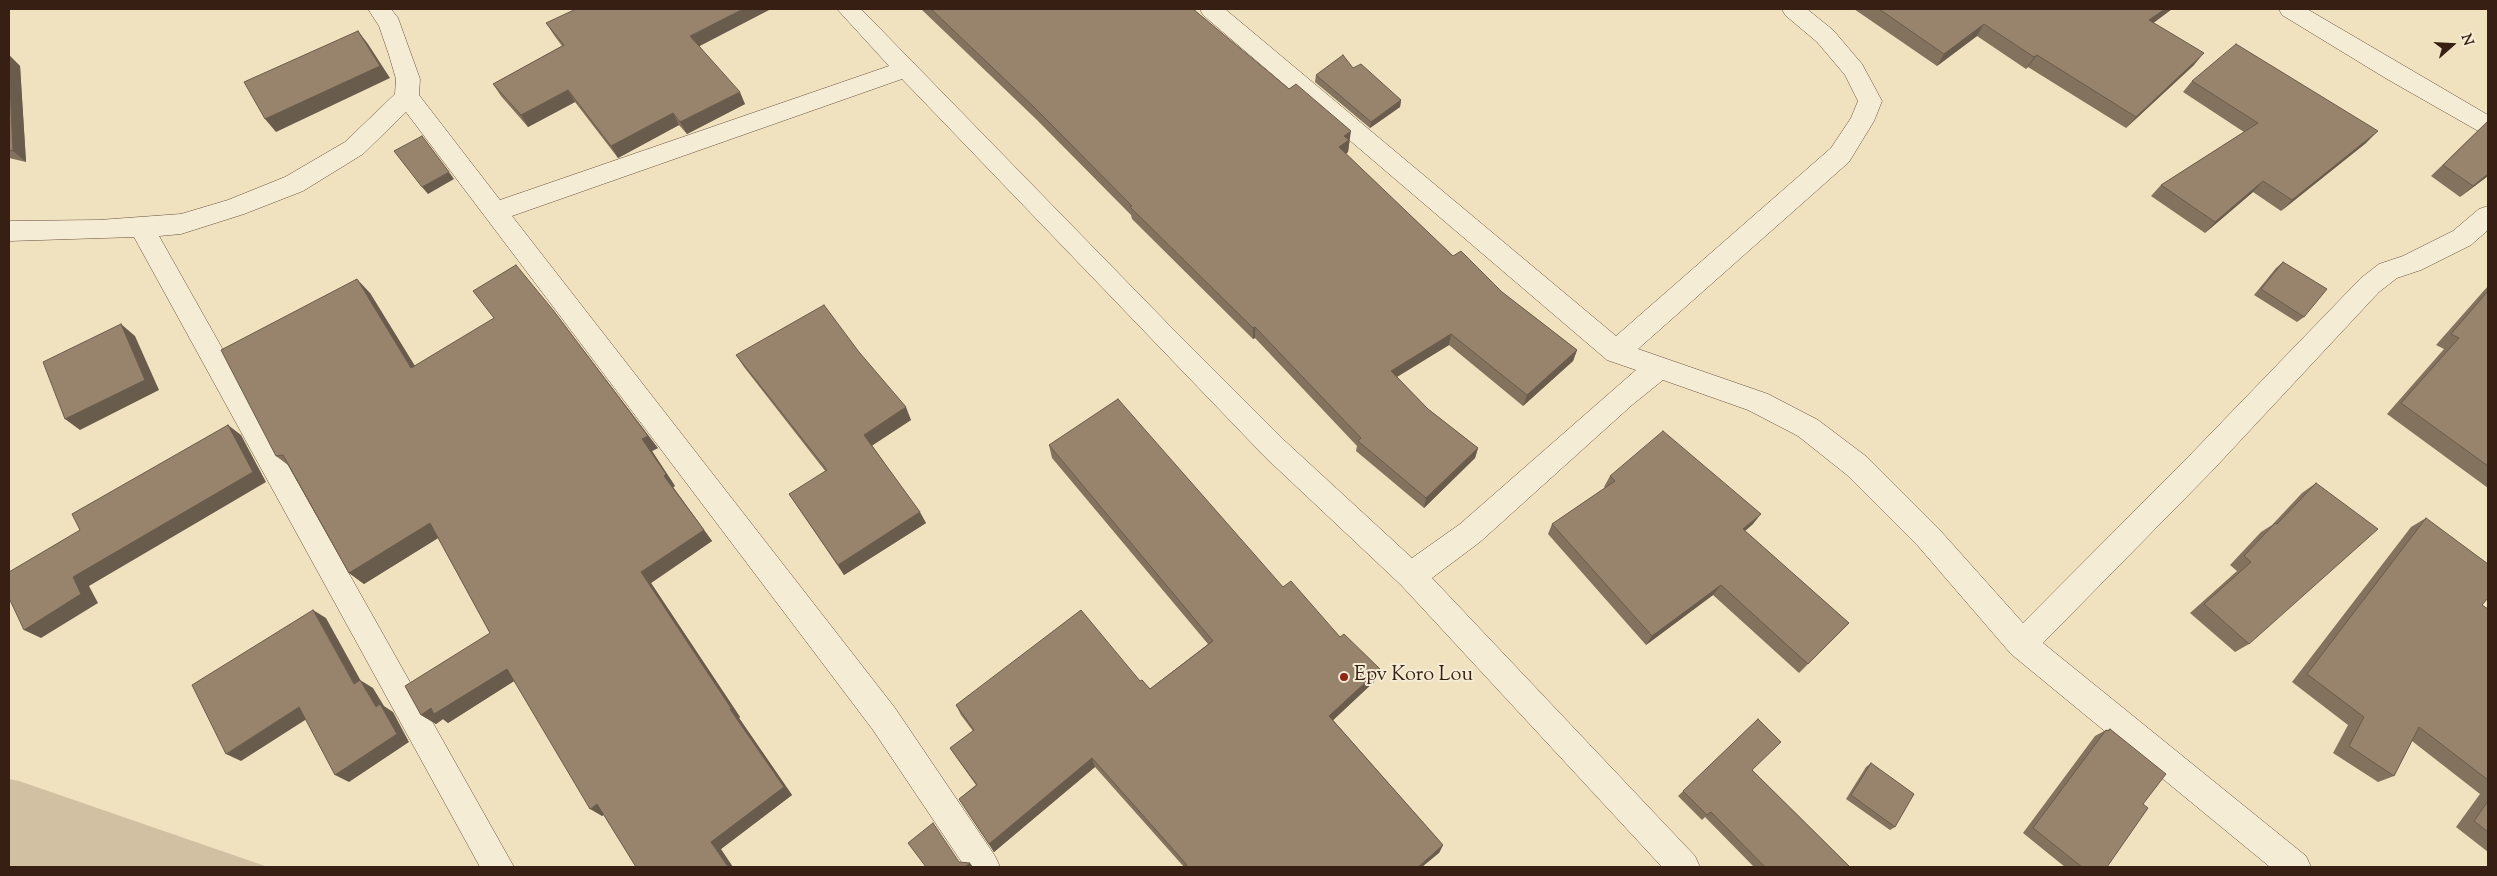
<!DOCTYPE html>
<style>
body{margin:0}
#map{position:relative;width:2497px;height:876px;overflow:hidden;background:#f0e1bf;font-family:"Sorts Mill Goudy",serif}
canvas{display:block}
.frame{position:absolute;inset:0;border:10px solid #381f13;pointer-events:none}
.north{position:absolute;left:2427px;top:20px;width:50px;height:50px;-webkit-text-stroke:4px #f5ecd5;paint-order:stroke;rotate:71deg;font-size:14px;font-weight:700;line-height:20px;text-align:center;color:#381f13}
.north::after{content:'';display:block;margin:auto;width:18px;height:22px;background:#381f13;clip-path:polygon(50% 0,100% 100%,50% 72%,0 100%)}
</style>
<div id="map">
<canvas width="2497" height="876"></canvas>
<div class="frame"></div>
<div class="north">N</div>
</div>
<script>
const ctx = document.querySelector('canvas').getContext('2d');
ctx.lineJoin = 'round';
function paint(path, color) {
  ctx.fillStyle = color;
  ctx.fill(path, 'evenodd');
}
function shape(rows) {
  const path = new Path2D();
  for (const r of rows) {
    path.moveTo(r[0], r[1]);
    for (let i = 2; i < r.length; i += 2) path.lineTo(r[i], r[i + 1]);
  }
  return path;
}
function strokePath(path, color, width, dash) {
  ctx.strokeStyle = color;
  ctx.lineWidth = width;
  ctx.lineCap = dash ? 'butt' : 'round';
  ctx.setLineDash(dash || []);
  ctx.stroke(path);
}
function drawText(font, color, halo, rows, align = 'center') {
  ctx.font = font + ' "Sorts Mill Goudy",serif';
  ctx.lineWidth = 4;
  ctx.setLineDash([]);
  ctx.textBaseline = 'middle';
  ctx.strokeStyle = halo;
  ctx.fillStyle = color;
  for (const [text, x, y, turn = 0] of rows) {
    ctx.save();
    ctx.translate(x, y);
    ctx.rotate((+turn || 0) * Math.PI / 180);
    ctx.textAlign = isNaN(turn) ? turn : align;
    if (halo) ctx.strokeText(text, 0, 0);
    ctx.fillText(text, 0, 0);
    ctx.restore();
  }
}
paint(shape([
 [9,779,19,781,268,867,9,867]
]), '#d1c0a2');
const minor = shape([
 [368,9,391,9,398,18,420,79,419,95,500,200,889,66,837,9,861,9,1168,324,1285,441,1412,558,1460,524,1636,370,1607,360,1203,15,1200,9,1225,9,1616,336,1831,148,1851,118,1858,101,1845,75,1817,42,1785,15,1782,9,1807,9,1833,30,1862,64,1882,101,1874,121,1849,162,1638,349,1768,394,1818,420,1867,457,1938,528,2023,623,2192,453,2361,278,2379,264,2403,256,2453,231,2479,209,2488,206,2488,230,2471,245,2421,270,2397,278,2379,292,2212,471,2043,643,2306,856,2311,867,2270,867,2011,654,1918,546,1847,475,1798,436,1748,410,1663,380,1632,405,1480,542,1432,578,1695,856,1700,867,1662,867,1401,585,1265,457,902,79,512,216,895,708,995,856,1000,867,965,867,873,730,406,112,363,154,303,191,244,214,181,234,159,236,514,867,480,867,134,237,9,241,9,221,99,220,181,214,228,200,285,177,345,142,395,94,396,79,389,55,379,26,368,9],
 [2279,9,2307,9,2488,115,2488,135,2480,132,2387,79,2282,15,2279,9]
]);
strokePath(minor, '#66503e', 1);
paint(minor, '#f5ecd5');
paint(shape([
 [921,9,1193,9,1350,143,1349,143,1348,152,1346,154,1453,256,1502,292,1577,350,1573,361,1523,406,1449,345,1397,377,1428,409,1478,448,1475,458,1424,508,1356,451,1357,446,1255,338,1253,339,1132,219,1131,215,1037,120],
 [1854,9,2172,9,2153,23,2194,65,2126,128,2028,67,2026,69,1977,36,1937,66],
 [546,23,700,47,745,104,687,134,679,125,618,158,575,102,528,127,501,96,493,84,562,46,554,35],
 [9,55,20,66,26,162,9,158],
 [1353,68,1401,100,1400,107,1370,128,1315,82,1316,75],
 [2192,81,2366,143,2281,211,2253,192,2205,233,2151,196,2161,185,2244,132,2183,92],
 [2488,121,2488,176,2460,197,2431,176],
 [2283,262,2304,317,2297,322,2254,295,2276,268],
 [2488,286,2488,488,2387,414,2444,349,2436,345],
 [370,293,415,366,658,448,652,451,675,486,673,487,712,541,651,583,740,717,739,718,792,795,721,849,603,815,602,816,514,681,448,723,443,719,436,724,421,715,490,633,438,538,364,584,349,573,288,465,276,456],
 [859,352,911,420,872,445,926,523,844,575,789,494,826,472,744,367,736,355],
 [1049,445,1283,587,1377,679,1333,720,1443,845,1439,853,1184,867,1095,767,994,852,959,799,976,785,956,757,950,748,973,731,961,715,956,705,1140,681,1150,689,1208,644,1052,458],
 [1610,476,1753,524,1745,531,1849,623,1799,673,1713,595,1646,645,1548,534,1552,524,1605,488,1604,487],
 [2316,483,2249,644,2235,652,2190,613,2237,571,2230,565,2261,532,2272,525,2302,493],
 [2426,518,2482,605,2488,609,2488,852,2456,827,2480,794,2412,741,2394,776,2378,782,2333,753,2348,725,2292,682,2411,527],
 [1758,719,1752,770,1850,867,1754,867,1705,817,1702,820,1678,796],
 [2110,729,2107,867,2065,867,2023,833,2095,736,2106,730,2107,730],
 [1871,763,1895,827,1890,830,1846,799,1866,767]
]), '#83725d');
paint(shape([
 [743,9,771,9,696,48,690,36],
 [2165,9,2172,9,2140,33,2149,20],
 [1984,24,1977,36,1937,66,1944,54],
 [358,31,368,44,390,78,276,132,265,119],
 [2204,53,2194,65,2126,128,2136,117],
 [9,55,20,66,26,162,13,151],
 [2037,55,2028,67,2026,69,2034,57],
 [568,90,575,102,528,127,521,115],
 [740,92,745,104,687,134,680,122],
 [1401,100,1400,107,1370,128,1371,122],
 [673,113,679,125,618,158,611,146],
 [1351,131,1348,152,1338,159,1339,147,1344,136],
 [2378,131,2366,143,2281,211,2292,200],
 [449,172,454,179,428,194,422,187],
 [2488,174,2488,176,2460,197,2473,186],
 [2263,181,2253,192,2205,233,2215,222],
 [357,279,370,293,424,381,411,368],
 [553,310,658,448,652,451,675,486,673,487,712,541,651,583,740,717,739,718,792,795,721,849,733,867,728,867,711,842,730,709,641,572,664,476],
 [121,324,135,336,159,390,80,430,65,419],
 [1255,327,1255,338,1253,339,1253,328],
 [1451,334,1449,345,1390,381,1391,371],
 [1577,350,1573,361,1523,406,1527,395],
 [906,407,911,420,870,447,864,435],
 [228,425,241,435,266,482,89,586,98,603,41,638,24,630,73,577],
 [1478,448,1475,458,1424,508,1426,498],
 [920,512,926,523,844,575,838,565],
 [1761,514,1753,524,1735,539,1743,529],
 [430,523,443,535,364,584,349,573],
 [1721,585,1713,595,1646,645,1652,636],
 [313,610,326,618,367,692,354,684],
 [507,669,519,678,448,723,443,719,436,724,421,715,431,708],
 [1380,669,1377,679,1328,725,1329,716],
 [360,680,373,688,384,706,393,712,409,742,349,782,335,775,376,707],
 [299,707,313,715,241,761,226,754],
 [1092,758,1095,767,994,852,989,844],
 [597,804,608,812,602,816,590,809],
 [1443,845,1439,853,1422,867,1418,867],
 [970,863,973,867,965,867]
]), '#6a5c4c');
const building = shape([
 [576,9,743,9,690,36,740,92,680,122,673,113,611,146,568,90,521,115,493,84,564,45,546,23,576,9],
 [931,9,1193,9,1289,89,1296,84,1351,131,1344,136,1349,140,1339,147,1453,256,1461,251,1502,292,1577,350,1527,395,1451,334,1391,371,1428,409,1478,448,1426,498,1358,441,1361,438,1255,327,1253,328,1130,207,1132,206,1035,108,931,9],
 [1879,9,2165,9,2149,20,2204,53,2136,117,2037,55,2034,57,1984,24,1944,54,1879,9],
 [358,31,380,66,265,119,244,82,358,31],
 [2236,44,2378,131,2292,200,2263,181,2215,222,2161,185,2258,123,2192,81,2236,44],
 [1343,55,1353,68,1361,64,1401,100,1371,122,1316,75,1343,55],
 [9,62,13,151,9,150,9,62],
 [2488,121,2488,174,2473,186,2443,165,2488,121],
 [422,136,449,172,422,187,394,151,422,136],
 [2283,262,2327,289,2304,317,2261,289,2283,262],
 [516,265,553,310,648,436,642,439,666,474,664,476,704,530,641,572,731,708,730,709,784,787,711,842,728,867,636,867,597,804,590,809,507,669,434,714,431,708,421,715,405,686,490,633,430,523,349,573,283,455,276,456,221,350,357,279,411,368,494,318,473,291,516,265],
 [2488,291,2488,466,2401,403,2459,338,2451,334,2488,291],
 [824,305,859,352,906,407,864,435,920,512,838,565,789,494,827,470,736,355,824,305],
 [121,324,145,380,65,419,43,362,121,324],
 [1118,399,1283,587,1291,581,1340,637,1344,634,1380,669,1329,716,1443,845,1418,867,1184,867,1187,865,1092,758,989,844,959,799,977,785,950,748,974,730,956,705,1081,610,1140,681,1142,680,1150,689,1213,641,1049,445,1118,399],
 [228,425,253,472,73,577,81,594,24,630,9,598,9,572,80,530,72,514,228,425],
 [1663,431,1761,514,1743,529,1849,623,1808,664,1721,585,1652,636,1552,524,1615,481,1610,476,1663,431],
 [2316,483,2378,529,2249,644,2204,604,2251,562,2244,556,2275,523,2277,524,2316,483],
 [2426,518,2488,564,2488,598,2482,605,2488,609,2488,780,2419,727,2394,776,2349,746,2364,717,2307,674,2426,518],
 [313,610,354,684,360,680,376,707,380,704,397,734,335,775,299,707,226,754,192,685,313,610],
 [1758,719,1781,742,1752,770,1850,867,1765,867,1711,812,1707,815,1683,791,1758,719],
 [2110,729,2166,774,2143,804,2148,808,2107,867,2082,867,2033,828,2106,730,2108,731,2110,729],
 [1871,763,1914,794,1895,827,1851,795,1871,763],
 [2488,801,2488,832,2474,821,2488,801],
 [933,823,959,862,970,863,965,867,926,867,908,843,933,823]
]);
paint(building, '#98846c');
strokePath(building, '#6a5c4c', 1);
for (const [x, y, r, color] of [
 [1344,677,5,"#8f2418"]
]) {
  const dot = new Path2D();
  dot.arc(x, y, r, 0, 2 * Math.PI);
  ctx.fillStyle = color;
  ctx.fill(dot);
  strokePath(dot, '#f5ecd5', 2);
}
drawText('20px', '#381f13', '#f5ecd5', [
 ["Epv Koro Lou",1354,677]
], 'left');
</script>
